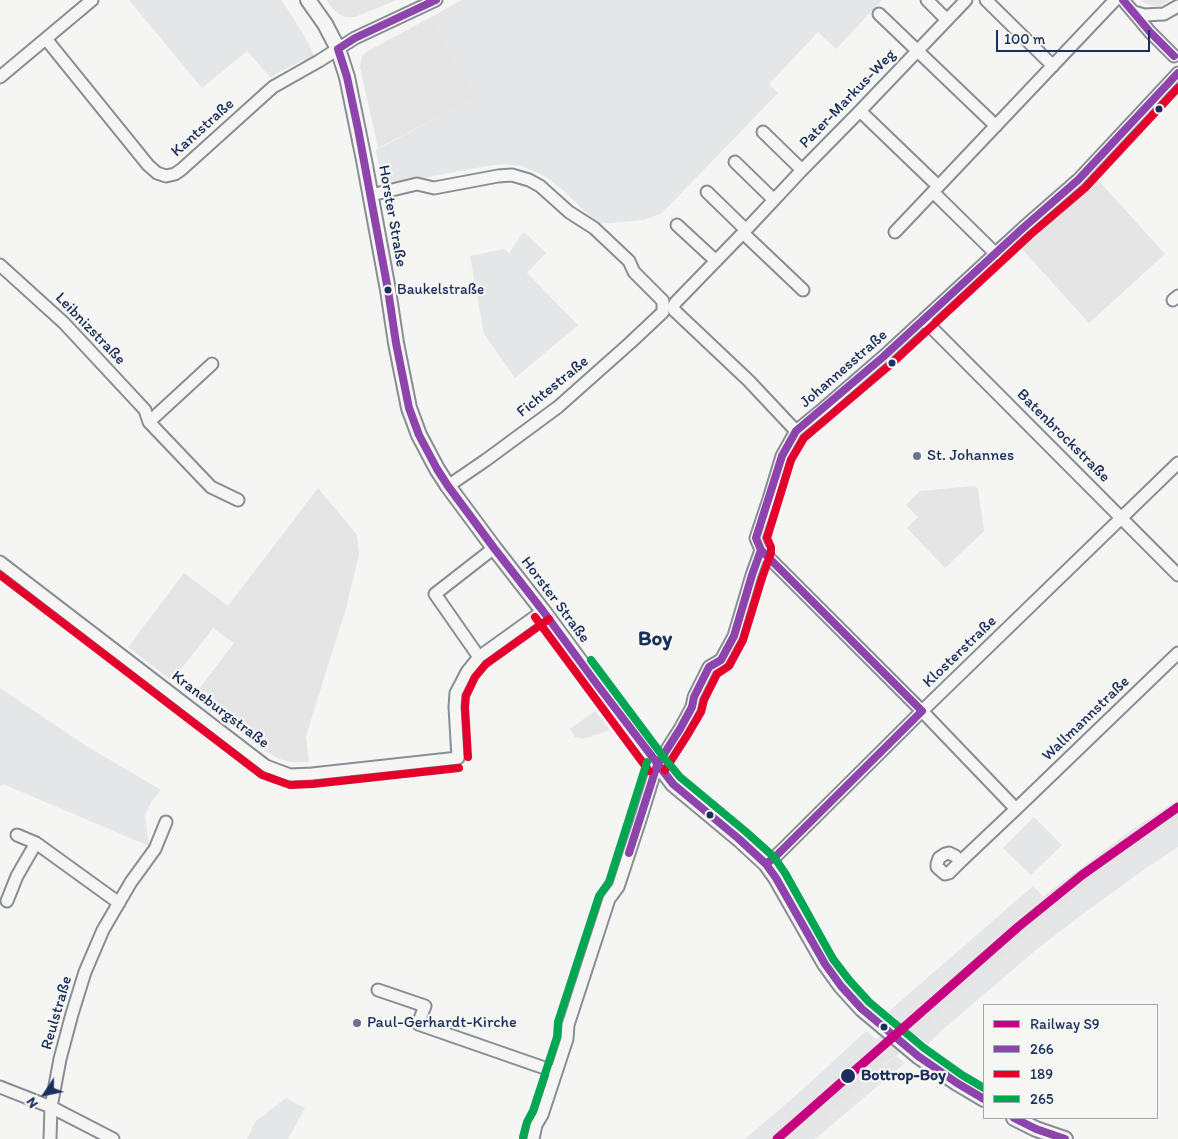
<!DOCTYPE html>
<meta charset="utf-8">
<style>
body{margin:0}
#map{position:relative;width:1178px;height:1139px;overflow:hidden;background:#f5f5f3;font-family:Itim,sans-serif}
canvas{display:block}
.legend{position:absolute;left:983px;top:1004px;width:175px;height:115px;box-sizing:border-box;background:#f6f6f2;border:1px solid #9ea6b7;margin:0;padding:6px 9px;list-style:none;font-size:15px;color:#1b2f5e}
.legend li{display:flex;align-items:center;gap:10px;height:25px}
.legend b{width:25px;border:1px solid #9ea6b7}
.north{position:absolute;left:20px;top:1069px;width:50px;height:50px;-webkit-text-stroke:4px #f6f6f2;paint-order:stroke;rotate:236deg;font-size:14px;font-weight:700;line-height:20px;text-align:center;color:#1b2f5e}
.north::after{content:'';display:block;margin:auto;width:18px;height:22px;background:#1b2f5e;clip-path:polygon(50% 0,100% 100%,50% 72%,0 100%)}
.scale{position:absolute;left:996px;top:30px;width:154px;height:22px;box-sizing:border-box;border:2px solid #1b2f5e;border-top:0;padding-left:6px;font-size:15px;line-height:18px;white-space:nowrap;color:#1b2f5e;-webkit-text-stroke:4px #f6f6f2;paint-order:stroke}
</style>
<div id="map">
<canvas width="1178" height="1139"></canvas>
<ul class="legend">
<li><b style="height:6px;background:#c7007f"></b>Railway S9</li>
<li><b style="height:6px;background:#8e44ad"></b>266</li>
<li><b style="height:6px;background:#e4002b"></b>189</li>
<li><b style="height:6px;background:#00a651"></b>265</li>
</ul>
<div class="north">N</div>
<div class="scale">100 m</div>
</div>
<script>
const ctx = document.querySelector('canvas').getContext('2d');
ctx.lineJoin = 'round';
function paint(path, color) {
  ctx.fillStyle = color;
  ctx.fill(path, 'evenodd');
}
function shape(rows) {
  const path = new Path2D();
  for (const r of rows) {
    path.moveTo(r[0], r[1]);
    for (let i = 2; i < r.length; i += 2) path.lineTo(r[i], r[i + 1]);
  }
  return path;
}
function strokePath(path, color, width, dash) {
  ctx.strokeStyle = color;
  ctx.lineWidth = width;
  ctx.lineCap = dash ? 'butt' : 'round';
  ctx.setLineDash(dash || []);
  ctx.stroke(path);
}
function drawText(font, color, halo, rows, align = 'center') {
  ctx.font = font + ' Itim,sans-serif';
  ctx.lineWidth = 4.5;
  ctx.setLineDash([]);
  ctx.textBaseline = 'middle';
  ctx.strokeStyle = halo;
  ctx.fillStyle = color;
  for (const [text, x, y, turn = 0] of rows) {
    ctx.save();
    ctx.translate(x, y);
    ctx.rotate((+turn || 0) * Math.PI / 180);
    ctx.textAlign = isNaN(turn) ? turn : align;
    if (halo) ctx.strokeText(text, 0, 0);
    ctx.fillText(text, 0, 0);
    ctx.restore();
  }
}
paint(shape([
 [326,0,397,0,355,17,346,17,339,14,332,8],
 [1141,0,1170,0,1160,6,1154,6,1143,2],
 [431,17,475,98,378,148,360,67,362,57,366,52],
 [1097,179,1165,254,1089,323,1022,249],
 [975,486,978,489,984,531,945,568,907,528,918,517,906,505,920,491],
 [318,488,357,535,359,554,346,608,306,736,309,762,293,762,282,760,267,752,193,697,234,643,213,628,172,681,128,647,184,573,228,606],
 [595,711,610,730,583,739,575,737,570,729],
 [1178,800,1178,821,1154,837,1149,843,1142,848,1135,850,1073,898,1065,906,1056,911,1018,944,1011,953,987,973,980,976,945,1007,926,1029,896,1056,883,1065,884,1067,801,1139,765,1139,898,1020,987,947,1049,892,1133,829]
]), '#e5e5e6');
paint(shape([
 [129,0,281,0,290,13,309,44,314,56,295,64,277,73,271,78,247,51,202,88],
 [462,0,882,0,836,49,818,32,769,84,778,93,662,213,644,220,598,224,563,190,545,176,522,166,503,164,487,166,386,185,381,182,376,150,474,98,431,17],
 [524,232,546,253,527,273,578,325,515,378,484,334,470,256,504,249,509,254,520,236],
 [0,688,88,747,161,790,151,802,145,815,149,846,3,784,0,787],
 [1034,817,1062,845,1031,875,1003,848],
 [1178,821,1178,847,1146,868,1080,916,1036,950,941,1031,928,1044,917,1036,945,1007,980,976,987,973,1011,953,1018,944,1056,911,1065,906,1073,898,1135,850,1142,848,1149,843,1154,837],
 [1033,886,1044,897,987,947,898,1020,888,1012],
 [866,1031,877,1040,765,1139,745,1139,801,1091],
 [896,1056,905,1063,815,1139,801,1139,884,1067,883,1066],
 [286,1098,305,1108,288,1139,247,1139,255,1122]
]), '#e4e6e7');
const minor = shape([
 [927,0,947,20],
 [986,0,1053,66],
 [1123,0,1150,32,1174,56],
 [1134,12,1144,15,1164,14,1178,6],
 [879,14,996,126],
 [46,39,148,165,157,173,166,176,175,174,182,169,273,87,319,61,355,38,436,0],
 [0,77,92,0],
 [860,111,938,186],
 [763,132,802,170],
 [735,162,774,200],
 [707,192,746,230],
 [933,192,996,254],
 [371,195,417,184,434,188,498,176,512,175,529,180,540,186,569,212,594,228,629,261,634,272,663,301,663,312,630,343,558,407,486,460,448,486],
 [677,225,716,261],
 [895,232,1115,0],
 [743,233,803,290],
 [0,265,64,323,145,410,149,422,211,487,238,500],
 [1173,300,1178,296],
 [924,320,1178,575],
 [149,422,212,364],
 [796,431,749,381,676,312,674,310,674,305,676,302,743,233,801,171,860,111,966,0],
 [0,562,266,766,290,775,312,774,458,758,455,707,456,693,467,672,479,657,543,611],
 [479,657,435,594,494,548],
 [1016,809,1178,653],
 [17,835,36,843,119,903],
 [961,861,949,873,945,874,937,867,937,864,939,858,945,854,949,853,955,856,961,861,1016,809,922,711,761,550,756,538,769,499,782,456,796,431,823,409,883,357,1023,228,1078,180,1178,73],
 [766,864,775,857,922,711,1178,463],
 [7,901,17,876,36,843],
 [378,990,425,1006,418,1024,556,1072],
 [0,1087,51,1107,113,1139],
 [50,1139,51,1107,60,1059,72,1014,85,972,103,930,131,882,155,849,166,822],
 [533,1139,536,1125,542,1115,567,1039,568,1025,609,899,618,887,640,820,657,765,680,729,692,707,694,697,709,667,721,660,734,636,752,575,761,550]
]);
const major = shape([
 [308,0,325,24,338,49,347,77,364,160,388,290,396,343,409,408,419,435,437,469,448,486,494,548,543,611,596,683,673,784,739,839,766,864,776,878,825,964,841,986,862,1009,918,1056,957,1083,984,1099],
 [1014,1118,1036,1129,1065,1139]
]);
strokePath(minor, '#898d95', 15);
strokePath(major, '#898d95', 18);
strokePath(minor, '#f5f5f3', 11);
strokePath(major, '#f5f5f3', 14);
strokePath(shape([
 [1123,0,1150,32,1174,56],
 [338,49,347,77,358,129,388,290,396,343,409,408,419,435,437,469,448,486,494,548,543,611,596,683,673,784,739,839,766,864,776,878,825,964,841,986,862,1009,918,1056,957,1083,984,1099],
 [338,49,355,38,436,0],
 [629,853,657,765,680,729,692,707,694,697,709,667,721,660,734,636,752,575,761,550,756,538,760,526],
 [766,864,775,857,922,711,761,550,756,538,782,456,796,431,883,357,1023,228,1078,180,1178,73],
 [1014,1118,1036,1129,1065,1139]
]), '#8e44ad', 8);
strokePath(shape([
 [0,575,262,775,290,785,313,784,459,768],
 [535,617,649,771],
 [468,757,465,707,466,696,475,677,486,664,549,619],
 [665,770,688,734,701,712,704,700,717,674,729,666,743,640,762,578,771,553,771,547,767,538,791,460,804,438,890,365,1030,235,1085,188,1178,88]
]), '#e4002b', 8);
strokePath(shape([
 [591,660,665,759,680,777,745,831,774,857,785,873,833,959,849,980,869,1002,924,1048,962,1075,984,1088],
 [523,1137,527,1122,533,1111,557,1037,558,1022,599,896,609,882,647,762]
]), '#00a651', 8);
strokePath(shape([
 [777,1139,1018,927,1082,875,1178,807]
]), '#c7007f', 9);
for (const [x, y, r, color] of [
 [1159,109,4.5,"#1b2f5e"],
 [388,290,4.5,"#1b2f5e"],
 [892,363,4.5,"#1b2f5e"],
 [917,456,5,"#677492"],
 [710,815,4.5,"#1b2f5e"],
 [357,1023,5,"#677492"],
 [884,1027,4.5,"#1b2f5e"],
 [848,1076,8,"#1b2f5e"]
]) {
  const dot = new Path2D();
  dot.arc(x, y, r, 0, 2 * Math.PI);
  ctx.fillStyle = color;
  ctx.fill(dot);
  strokePath(dot, '#f6f6f2', 2);
}
drawText('15px', '#1b2f5e', '#f6f6f2', [
 ["Baukelstraße",397,290]
], 'left');
drawText('16px', '#1b2f5e', '#f6f6f2', [
 ["Pater-Markus-Weg",848,99,-46],
 ["Kantstraße",203,128,-42],
 ["Horster Straße",392,216,80],
 ["Leibnizstraße",90,329,46],
 ["Johannesstraße",844,369,-41],
 ["Fichtestraße",553,387,-39],
 ["Batenbrockstraße",1063,436,45],
 ["Horster Straße",555,600,53],
 ["Klosterstraße",960,652,-44],
 ["Kraneburgstraße",220,710,37],
 ["Wallmannstraße",1086,719,-44],
 ["Reulstraße",57,1013,-74]
]);
drawText('16px', '#1b2f5e', '#f6f6f2', [
 ["St. Johannes",927,456],
 ["Paul-Gerhardt-Kirche",367,1023]
], 'left');
drawText('bold 16px', '#1b2f5e', '#f6f6f2', [
 ["Bottrop-Boy",861,1076]
], 'left');
drawText('bold 21px', '#1b2f5e', '#f6f6f2', [
 ["Boy",655,640]
]);
</script>
